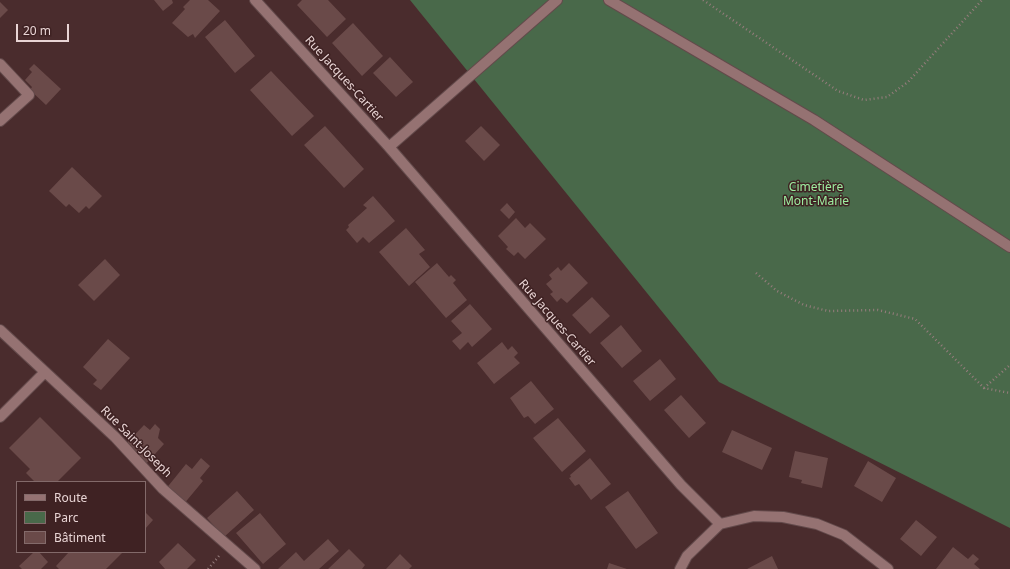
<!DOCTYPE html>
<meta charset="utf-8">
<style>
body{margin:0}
#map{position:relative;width:1010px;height:569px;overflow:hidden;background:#4a2c2d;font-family:"Noto Sans",sans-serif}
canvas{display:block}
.legend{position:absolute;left:16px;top:481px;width:130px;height:72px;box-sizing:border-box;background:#3f2223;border:1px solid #836a6a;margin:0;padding:5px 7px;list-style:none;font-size:12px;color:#e9d5d5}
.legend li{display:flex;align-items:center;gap:8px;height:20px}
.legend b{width:20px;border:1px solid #836a6a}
.scale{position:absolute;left:16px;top:24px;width:53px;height:18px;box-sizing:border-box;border:2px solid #e9d5d5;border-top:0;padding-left:5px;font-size:12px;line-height:14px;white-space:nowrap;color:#e9d5d5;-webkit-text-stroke:3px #3f2223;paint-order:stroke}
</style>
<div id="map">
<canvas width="1010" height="569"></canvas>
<ul class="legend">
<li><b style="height:5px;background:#957272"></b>Route</li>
<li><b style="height:11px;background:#49694a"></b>Parc</li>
<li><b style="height:11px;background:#6a4a49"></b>Bâtiment</li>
</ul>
<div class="scale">20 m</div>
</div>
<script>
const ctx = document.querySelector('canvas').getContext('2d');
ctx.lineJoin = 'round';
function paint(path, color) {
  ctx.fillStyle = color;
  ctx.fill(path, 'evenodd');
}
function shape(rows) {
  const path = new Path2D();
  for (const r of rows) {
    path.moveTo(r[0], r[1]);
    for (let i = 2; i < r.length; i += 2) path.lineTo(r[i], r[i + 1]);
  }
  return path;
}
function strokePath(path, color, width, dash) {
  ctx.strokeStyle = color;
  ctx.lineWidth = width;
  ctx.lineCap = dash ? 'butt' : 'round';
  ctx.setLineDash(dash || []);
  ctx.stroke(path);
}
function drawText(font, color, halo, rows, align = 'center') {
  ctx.font = font + ' "Noto Sans",sans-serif';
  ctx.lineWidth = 3;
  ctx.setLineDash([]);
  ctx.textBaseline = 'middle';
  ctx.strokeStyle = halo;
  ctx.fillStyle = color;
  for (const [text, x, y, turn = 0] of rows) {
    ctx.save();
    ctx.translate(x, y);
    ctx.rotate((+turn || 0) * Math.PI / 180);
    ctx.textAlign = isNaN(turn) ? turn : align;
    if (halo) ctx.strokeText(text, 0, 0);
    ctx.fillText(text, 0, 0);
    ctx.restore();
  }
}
paint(shape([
 [410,0,1010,0,1010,528,719,382]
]), '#49694a');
paint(shape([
 [154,0,172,0,173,3,163,11],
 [190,0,208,0,220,11,195,38,193,34,188,37,172,23,185,9,183,7],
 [302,0,328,0,346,19,327,37,297,5],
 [0,2,8,10,0,18],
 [225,20,255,56,235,73,205,37],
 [353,23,383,56,362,76,332,43],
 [390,57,413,82,396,97,373,73],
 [34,64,61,89,46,105,30,90,32,87,25,80,32,72,29,69],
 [271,71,314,116,292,136,250,90],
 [325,126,364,169,344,188,304,145],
 [481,126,500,145,484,161,465,141],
 [72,167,102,196,89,209,86,206,79,213,69,204,66,207,49,191],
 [373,196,395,221,369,243,363,237,357,243,346,230,349,227,348,225,367,208,363,205],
 [507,203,515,212,509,219,500,210],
 [516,218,525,228,530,223,546,239,525,259,518,252,514,256,506,249,508,247,498,236],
 [406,228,425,250,419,254,430,267,409,286,379,252],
 [105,259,120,275,94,301,78,285],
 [437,263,449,277,451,275,456,280,453,283,467,300,446,318,415,282],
 [569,263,588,283,567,303,561,298,557,302,550,294,553,292,546,284,552,279,549,275,558,267,561,271],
 [592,297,610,316,590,334,572,315],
 [470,304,492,329,472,347,468,342,460,350,452,341,462,333,451,321],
 [621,325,642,351,622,368,600,343],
 [108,339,130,358,101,390,93,384,97,380,83,367],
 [502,342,508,350,512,346,518,353,514,357,520,363,494,384,477,363],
 [660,359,676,379,650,401,633,381],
 [531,381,554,409,535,424,528,416,524,418,510,398],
 [681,395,706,423,689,438,664,410],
 [40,417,81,458,57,482,35,482,26,473,30,469,9,448],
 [558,418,586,451,562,472,533,438],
 [155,424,160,429,158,438,164,444,146,464,125,445,144,425,150,430],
 [732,430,772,448,762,470,722,452],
 [795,451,828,458,822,488,801,483,802,480,789,477],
 [201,458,210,466,200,478,203,481,183,505,165,490,186,464,192,469],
 [590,458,611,484,591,500,579,484,575,486,569,478,571,477,570,475],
 [868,461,896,478,882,502,854,486],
 [237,491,254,510,224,537,207,518],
 [628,491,658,533,636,549,605,507],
 [145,512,153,520,145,529],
 [260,513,286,544,263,564,236,533],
 [916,520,937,537,921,556,900,539],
 [328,539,339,551,319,569,278,569,296,552,304,561],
 [178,543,196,560,187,569,165,569,159,562],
 [953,547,968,559,973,554,979,559,974,564,980,569,936,569],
 [349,549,365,565,362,569,328,569],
 [34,552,39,552,48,562,41,569,22,569,19,566],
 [69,552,123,552,106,569,59,569,56,566],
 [400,554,412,566,409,569,386,569],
 [772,556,778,569,747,569],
 [609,563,627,569,607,569]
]), '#6a4a49');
const minor = shape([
 [255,0,389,147,681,485,720,524],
 [609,0,814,120,1010,247],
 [0,64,29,95,0,121],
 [389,147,557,0],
 [0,330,115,437,163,489,255,569],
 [0,417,44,373],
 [720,524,754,516,783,517,817,524,844,535,888,569],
 [680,569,687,556,720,524]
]);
strokePath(minor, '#634a4b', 12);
strokePath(shape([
 [703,0,838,91,864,100,887,97,908,82,982,0],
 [756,273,777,291,804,305,828,311,878,310,915,319,984,388,1010,393],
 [984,388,1010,365],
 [208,569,219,556]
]), '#967d7d', 2.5, [1, 3]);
strokePath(minor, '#957272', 10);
drawText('12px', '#e9d5d5', '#3f2223', [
 ["Rue Jacques-Cartier",344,79,48],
 ["Rue Jacques-Cartier",557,323,49],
 ["Rue Saint-Joseph",136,442,45]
]);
drawText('12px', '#9deea0', '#3f2223', [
 ["Cimetière",816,188],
 ["Mont-Marie",816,202]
]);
</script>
